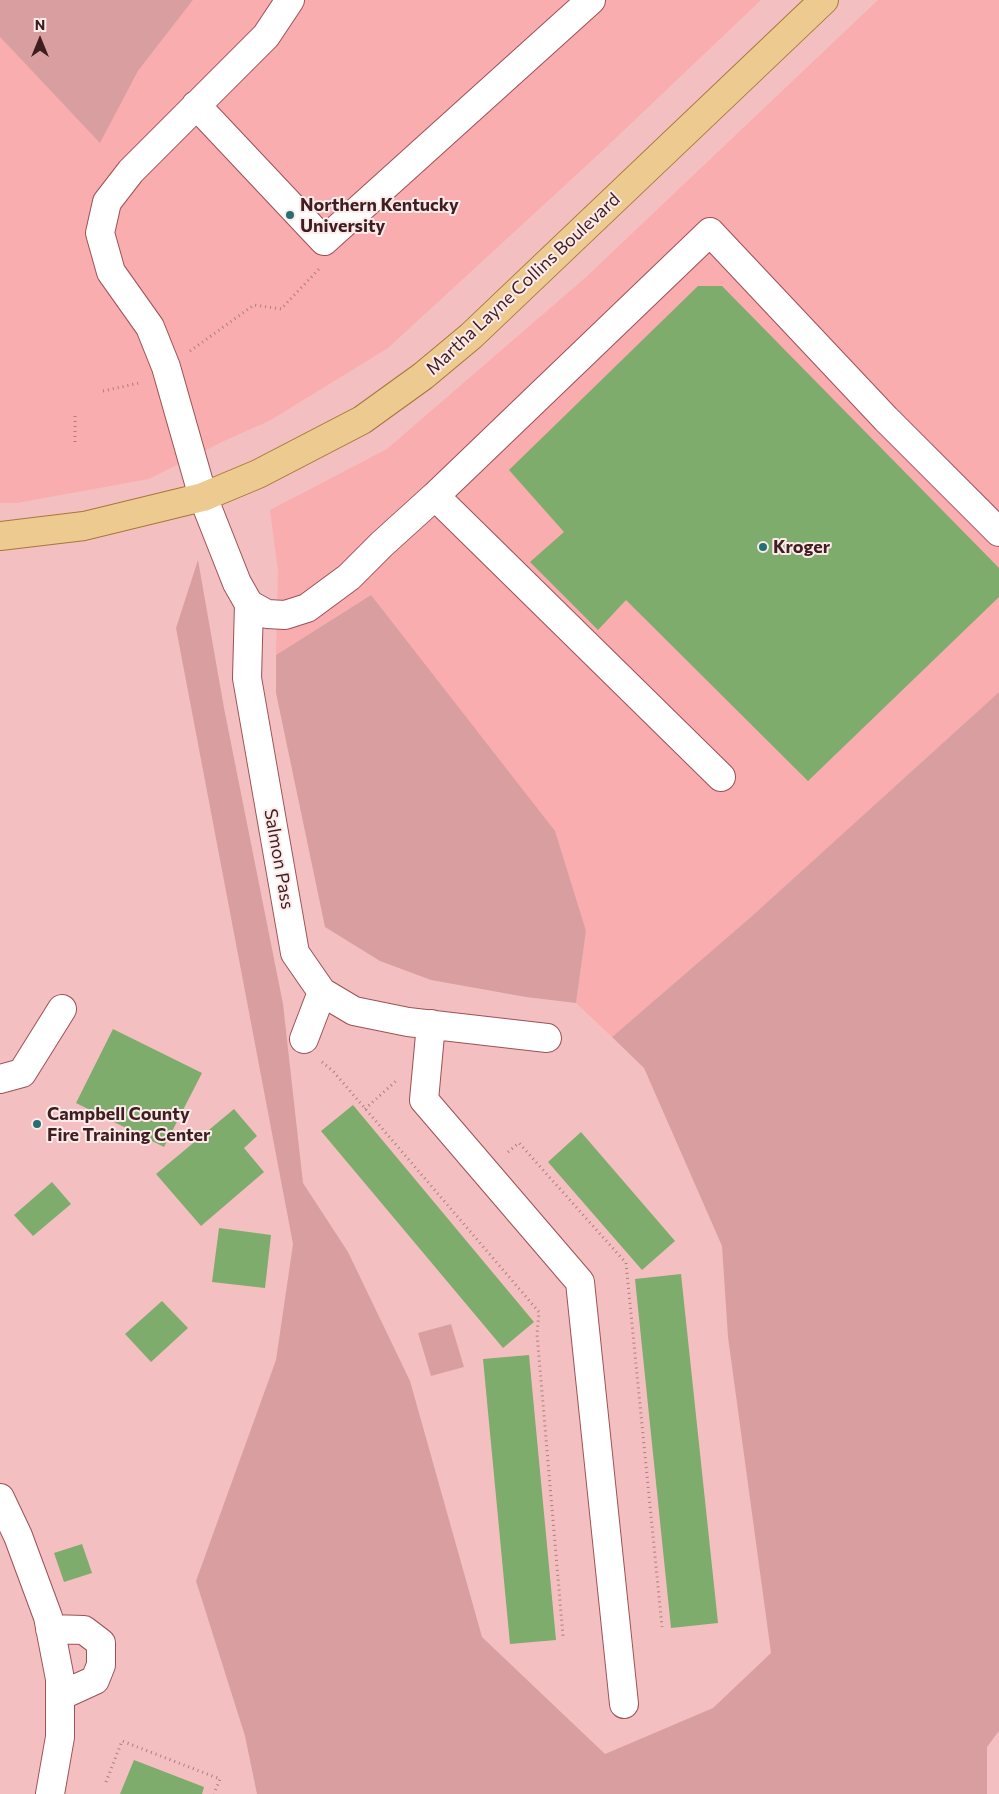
<!DOCTYPE html>
<style>
body{margin:0}
#map{position:relative;width:999px;height:1794px;overflow:hidden;background:#f4bfc0;font-family:Commissioner,sans-serif}
canvas{display:block}
.north{position:absolute;left:15px;top:15px;width:50px;height:50px;-webkit-text-stroke:4px #fdeaea;paint-order:stroke;rotate:0deg;font-size:14px;font-weight:700;line-height:20px;text-align:center;color:#3f1e20}
.north::after{content:'';display:block;margin:auto;width:18px;height:22px;background:#3f1e20;clip-path:polygon(50% 0,100% 100%,50% 72%,0 100%)}
</style>
<div id="map">
<canvas width="999" height="1794"></canvas>
<div class="north">N</div>
</div>
<script>
const ctx = document.querySelector('canvas').getContext('2d');
ctx.lineJoin = 'round';
function paint(path, color) {
  ctx.fillStyle = color;
  ctx.fill(path, 'evenodd');
}
function shape(rows) {
  const path = new Path2D();
  for (const r of rows) {
    path.moveTo(r[0], r[1]);
    for (let i = 2; i < r.length; i += 2) path.lineTo(r[i], r[i + 1]);
  }
  return path;
}
function strokePath(path, color, width, dash) {
  ctx.strokeStyle = color;
  ctx.lineWidth = width;
  ctx.lineCap = dash ? 'butt' : 'round';
  ctx.setLineDash(dash || []);
  ctx.stroke(path);
}
function drawText(font, color, halo, rows, align = 'center') {
  ctx.font = font + ' Commissioner,sans-serif';
  ctx.lineWidth = 4;
  ctx.setLineDash([]);
  ctx.textBaseline = 'middle';
  ctx.strokeStyle = halo;
  ctx.fillStyle = color;
  for (const [text, x, y, turn = 0] of rows) {
    ctx.save();
    ctx.translate(x, y);
    ctx.rotate((+turn || 0) * Math.PI / 180);
    ctx.textAlign = isNaN(turn) ? turn : align;
    if (halo) ctx.strokeText(text, 0, 0);
    ctx.fillText(text, 0, 0);
    ctx.restore();
  }
}
paint(shape([
 [193,0,761,0,600,153,388,348,269,421,226,440,149,479,17,503,0,503,0,37,100,142,138,71],
 [878,0,999,0,999,692,752,916,612,1037,576,1003,586,931,371,595,276,655,278,571,270,510,387,449,585,278]
]), '#f9adaf');
paint(shape([
 [0,0,193,0,138,71,100,143,0,37],
 [198,560,224,708,283,1004,303,1183,348,1252,410,1381,482,1637,605,1754,713,1708,771,1653,728,1337,722,1246,644,1068,612,1037,752,916,999,692,999,1731,987,1747,987,1794,257,1794,245,1736,196,1581,276,1360,293,1244,176,628],
 [371,595,555,831,586,931,576,1003,526,997,431,980,380,961,325,927,276,693,276,655],
 [451,1324,464,1367,431,1376,418,1333]
]), '#d99fa0');
paint(shape([
 [698,286,722,286,999,568,999,597,808,781,626,600,598,630,530,562,564,532,509,470],
 [113,1029,202,1073,164,1147,76,1103],
 [353,1105,534,1322,503,1348,321,1131],
 [234,1109,257,1136,244,1148,264,1172,201,1226,156,1174],
 [581,1132,675,1241,642,1270,548,1162],
 [52,1182,71,1204,33,1236,14,1215],
 [219,1228,271,1235,265,1288,212,1282],
 [681,1274,718,1623,671,1628,635,1279],
 [162,1301,188,1328,151,1362,125,1334],
 [529,1355,556,1640,510,1644,483,1359],
 [82,1544,92,1573,64,1582,54,1553],
 [134,1760,204,1787,202,1794,120,1794]
]), '#7dac6d');
const minor = shape([
 [290,0,266,36,131,171,107,202,100,233,111,272,150,327,166,367,203,497,237,583,249,604,247,678,295,953,322,992,354,1011,408,1022,547,1038],
 [196,105,324,241,591,0],
 [435,496,721,777],
 [249,604,267,614,285,615,307,608,349,577,382,544,435,496,710,232,886,419,999,532],
 [431,1024,424,1100,580,1282,624,1704],
 [304,1039,322,992],
 [0,1079,22,1073,62,1009],
 [0,1498,18,1536,48,1617,60,1679,60,1737,50,1794],
 [50,1629,84,1630,101,1643,101,1665,95,1680,60,1696]
]);
const major = shape([
 [0,536,84,526,203,497,258,474,362,420,423,376,471,336,824,0]
]);
strokePath(minor, '#9d5155', 30);
strokePath(major, '#a77739', 30);
strokePath(shape([
 [190,351,254,305,281,309,319,269],
 [103,391,139,383],
 [75,416,75,443],
 [322,1062,333,1071,539,1312,537,1334,563,1636],
 [365,1109,396,1081],
 [508,1152,519,1143,626,1263,662,1627],
 [106,1782,122,1741,220,1779,214,1794]
]), '#ab7e7f', 3, [1, 4]);
strokePath(minor, '#fff', 28);
strokePath(major, '#ecca90', 28);
for (const [x, y, r, color] of [
 [290,215,5,"#257072"],
 [763,547,5,"#257072"],
 [37,1124,5,"#257072"]
]) {
  const dot = new Path2D();
  dot.arc(x, y, r, 0, 2 * Math.PI);
  ctx.fillStyle = color;
  ctx.fill(dot);
  strokePath(dot, '#fdeaea', 2);
}
drawText('bold 18px', '#3f1e20', '#fdeaea', [
 ["Northern Kentucky",300,205],
 ["University",300,226],
 ["Kroger",773,547],
 ["Campbell County",47,1114],
 ["Fire Training Center",47,1135]
], 'left');
drawText('18px', '#3f1e20', '#fdeaea', [
 ["Martha Layne Collins Boulevard",523,284,-43],
 ["Salmon Pass",279,859,80]
]);
</script>
